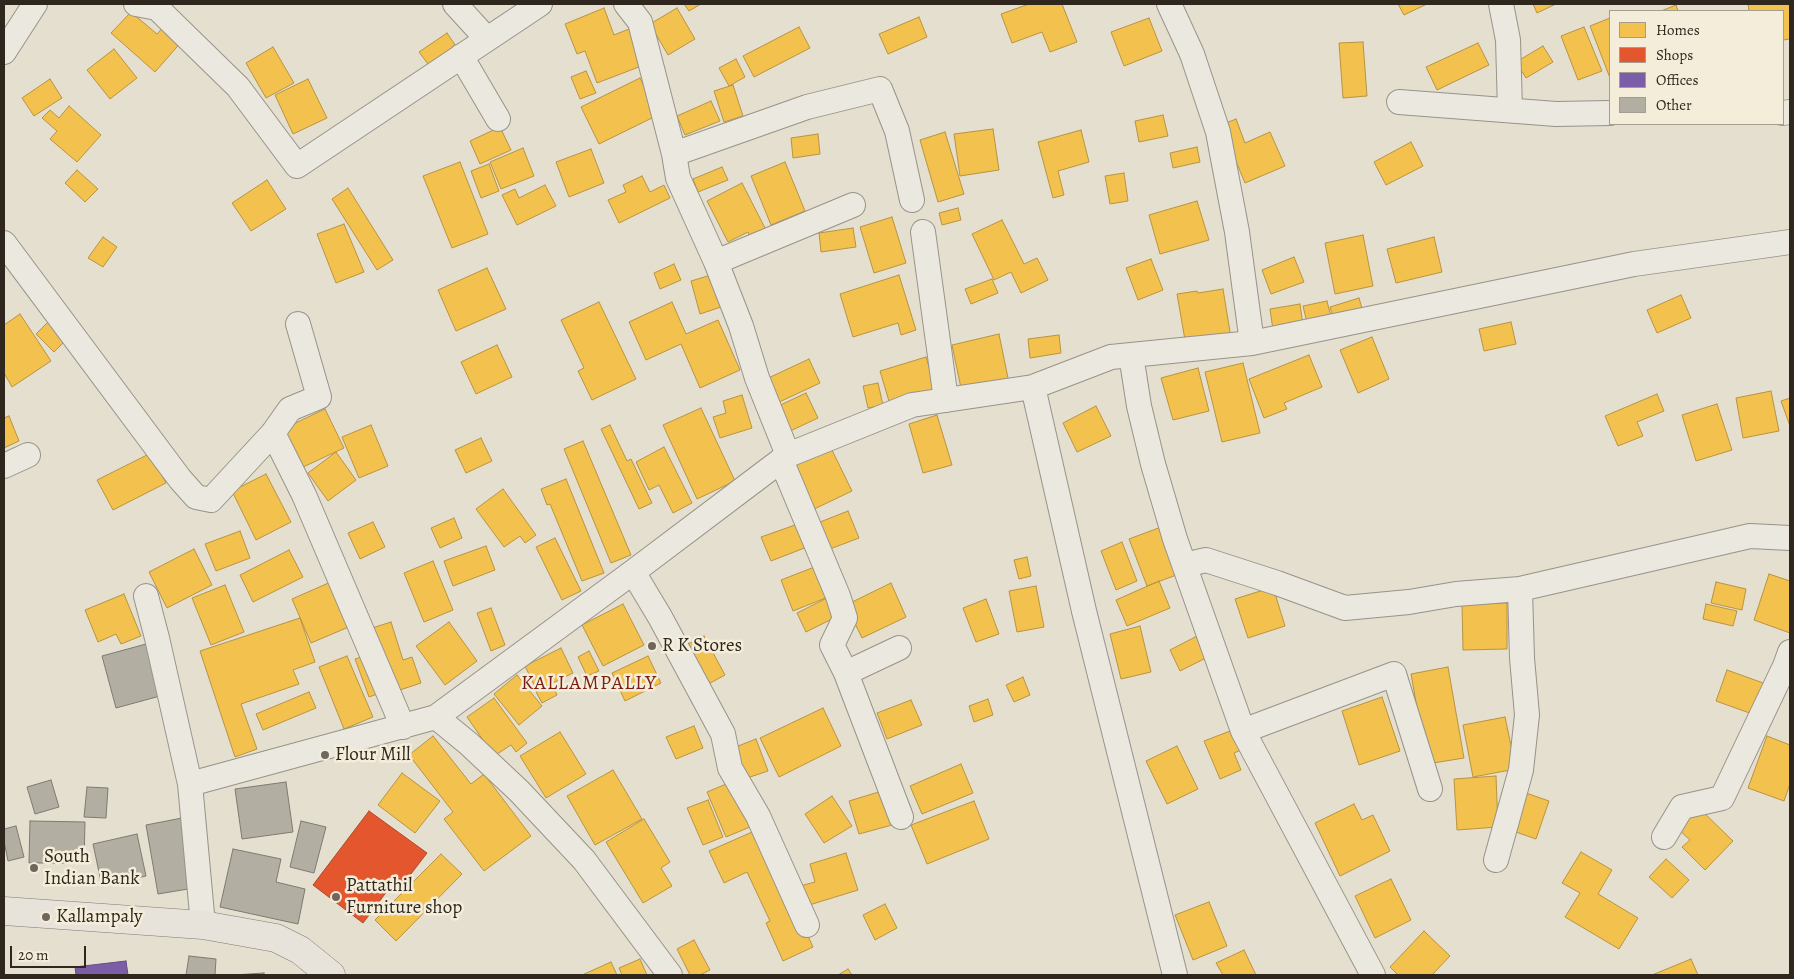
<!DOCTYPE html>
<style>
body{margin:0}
#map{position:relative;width:1794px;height:979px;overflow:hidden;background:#e5dfcf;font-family:Alegreya,serif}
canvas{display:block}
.frame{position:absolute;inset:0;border:5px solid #2f271e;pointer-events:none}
.legend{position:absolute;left:1609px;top:10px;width:175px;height:115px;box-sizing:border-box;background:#f4edda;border:1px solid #a59e8f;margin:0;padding:6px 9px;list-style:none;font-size:15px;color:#2f271e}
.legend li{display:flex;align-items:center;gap:10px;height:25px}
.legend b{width:25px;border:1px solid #a59e8f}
.scale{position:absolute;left:10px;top:946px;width:76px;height:22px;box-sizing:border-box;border:2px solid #2f271e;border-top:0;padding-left:6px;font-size:15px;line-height:18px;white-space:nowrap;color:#2f271e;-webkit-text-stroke:4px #f4edda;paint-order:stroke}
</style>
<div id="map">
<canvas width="1794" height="979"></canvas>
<div class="frame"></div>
<ul class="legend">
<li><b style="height:14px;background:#f2c14e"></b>Homes</li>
<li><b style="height:14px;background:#e4572e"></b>Shops</li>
<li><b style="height:14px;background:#7b5ea7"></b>Offices</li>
<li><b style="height:14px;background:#b2aea2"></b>Other</li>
</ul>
<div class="scale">20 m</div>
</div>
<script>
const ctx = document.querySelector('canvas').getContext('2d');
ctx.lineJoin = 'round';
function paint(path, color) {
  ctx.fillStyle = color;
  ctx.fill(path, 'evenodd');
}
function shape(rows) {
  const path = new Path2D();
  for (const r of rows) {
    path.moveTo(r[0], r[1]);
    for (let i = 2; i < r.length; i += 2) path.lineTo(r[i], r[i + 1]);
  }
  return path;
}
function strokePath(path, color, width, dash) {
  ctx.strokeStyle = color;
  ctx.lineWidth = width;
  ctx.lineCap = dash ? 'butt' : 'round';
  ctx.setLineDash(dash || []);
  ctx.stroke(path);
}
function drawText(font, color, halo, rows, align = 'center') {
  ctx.font = font + ' Alegreya,serif';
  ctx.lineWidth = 5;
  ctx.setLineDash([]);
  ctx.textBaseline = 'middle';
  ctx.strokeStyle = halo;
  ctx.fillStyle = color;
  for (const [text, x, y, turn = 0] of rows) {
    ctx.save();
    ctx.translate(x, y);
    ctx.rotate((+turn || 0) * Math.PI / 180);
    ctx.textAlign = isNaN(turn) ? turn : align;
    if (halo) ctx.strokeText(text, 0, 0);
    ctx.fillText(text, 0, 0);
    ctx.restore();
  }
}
const homes = shape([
 [684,4,701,4,689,11,684,4],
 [1029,4,1062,4,1077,42,1050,52,1042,32,1012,43,1001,14,1029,4],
 [1398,4,1427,4,1404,15,1398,4],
 [1533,4,1556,4,1537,13,1533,4],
 [1748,4,1790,4,1790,39,1783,40,1783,11,1749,11,1748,4],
 [1676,5,1678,11,1661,11,1676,5],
 [604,8,614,35,629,29,644,65,597,83,585,51,577,54,565,24,604,8],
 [677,8,695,39,668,55,650,24,677,8],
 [131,12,157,34,165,25,183,40,155,72,111,33,131,12],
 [919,17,927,37,888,54,879,34,919,17],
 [1149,18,1162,51,1124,66,1111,32,1149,18],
 [1610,18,1610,78,1590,26,1610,18],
 [799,27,810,48,754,77,743,56,799,27],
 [1584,27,1602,71,1578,80,1561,36,1584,27],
 [447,33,458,49,431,68,419,52,447,33],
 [1363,42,1367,96,1343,98,1339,43,1363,42],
 [1478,43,1489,65,1437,90,1426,67,1478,43],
 [1543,46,1553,62,1526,78,1516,62,1543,46],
 [273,47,294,83,266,98,246,63,273,47],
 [114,49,137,78,110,99,87,70,114,49],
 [736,59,745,77,729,86,719,68,736,59],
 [586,71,596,93,580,99,571,77,586,71],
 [640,78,658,115,599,144,581,107,640,78],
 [50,79,62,98,34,116,22,98,50,79],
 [308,79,327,118,293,134,275,95,308,79],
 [733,85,743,116,724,122,714,91,733,85],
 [711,101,720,121,685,135,677,116,711,101],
 [69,106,101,135,77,162,50,139,57,131,42,118,50,110,59,118,69,106],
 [1163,115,1168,136,1139,142,1135,121,1163,115],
 [1236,119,1245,143,1270,132,1285,166,1245,183,1221,125,1236,119],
 [500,127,511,150,480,164,470,141,500,127],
 [993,129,999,170,960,176,954,134,993,129],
 [1081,130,1089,162,1058,171,1064,195,1053,198,1038,142,1081,130],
 [945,132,964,194,938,202,920,140,945,132],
 [818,134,820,154,793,158,791,138,818,134],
 [1411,142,1423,166,1386,185,1374,162,1411,142],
 [1197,147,1200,162,1173,168,1170,153,1197,147],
 [523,148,534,176,501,189,490,162,523,148],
 [591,149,604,183,569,197,556,162,591,149],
 [460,162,488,234,452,248,423,176,460,162],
 [785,162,805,211,771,225,751,176,785,162],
 [489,164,499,191,481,198,471,171,489,164],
 [722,167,728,180,698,192,693,179,722,167],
 [77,170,98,189,85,202,65,183,77,170],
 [1124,173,1128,201,1110,204,1105,176,1124,173],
 [642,176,650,192,664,185,670,198,619,223,608,200,626,192,623,185,642,176],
 [267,180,286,209,251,231,232,203,267,180],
 [742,183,767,232,751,240,748,232,728,242,707,201,742,183],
 [545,185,556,206,517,225,502,195,515,189,519,198,545,185],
 [348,188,393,260,377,270,332,199,348,188],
 [1197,201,1209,240,1160,254,1149,215,1197,201],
 [958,208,961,220,942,225,939,213,958,208],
 [892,217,906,263,874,273,860,227,892,217],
 [1002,220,1024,264,1037,258,1048,280,1021,293,1011,272,994,280,972,234,1002,220],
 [344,224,364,272,336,283,317,234,344,224],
 [853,228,856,247,821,252,819,233,853,228],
 [1363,235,1373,286,1335,294,1325,243,1363,235],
 [103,237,117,247,103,267,88,258,103,237],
 [1434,237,1442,272,1396,283,1387,249,1434,237],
 [1294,257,1304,282,1271,294,1262,270,1294,257],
 [1151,259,1163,290,1138,300,1126,268,1151,259],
 [674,264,681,280,660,289,654,273,674,264],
 [487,268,506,309,456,331,438,290,487,268],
 [711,275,721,307,700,314,691,281,711,275],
 [899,275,916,330,901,335,898,323,853,337,840,294,899,275],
 [992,279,998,293,971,304,965,289,992,279],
 [1223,289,1231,338,1186,346,1177,294,1197,291,1198,293,1223,289],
 [1681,295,1691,318,1657,333,1647,310,1681,295],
 [1359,298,1364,315,1335,323,1330,307,1359,298],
 [1327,301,1332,321,1308,327,1303,306,1327,301],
 [599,302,636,379,592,400,578,371,584,368,561,320,599,302],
 [672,302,686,334,718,320,740,370,700,388,681,344,646,360,629,322,672,302],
 [1300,304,1303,325,1273,330,1270,309,1300,304],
 [20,314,51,361,12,387,4,373,4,325,20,314],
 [52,318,70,336,54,352,36,334,52,318],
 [1511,322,1516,344,1484,351,1479,329,1511,322],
 [999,334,1009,383,962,393,952,345,999,334],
 [1059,335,1061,353,1030,358,1028,339,1059,335],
 [1372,337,1389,379,1358,393,1340,350,1372,337],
 [497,345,512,377,476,394,461,362,497,345],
 [1309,355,1322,387,1284,403,1287,409,1264,418,1249,379,1309,355],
 [926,357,937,394,891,408,880,371,926,357],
 [809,359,820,383,775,404,764,380,809,359],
 [1243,363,1260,433,1222,442,1205,372,1243,363],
 [1198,368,1209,411,1173,420,1161,378,1198,368],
 [878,383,883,405,868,408,863,386,878,383],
 [1771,391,1779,431,1743,438,1736,398,1771,391],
 [806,393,818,418,786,433,774,408,806,393],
 [1657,394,1664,411,1637,422,1643,436,1618,446,1605,416,1657,394],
 [742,395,752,428,720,438,713,417,726,413,723,401,742,395],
 [1790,398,1790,426,1781,401,1790,398],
 [1717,404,1732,450,1696,461,1682,415,1717,404],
 [1096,406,1111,436,1077,452,1063,423,1096,406],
 [701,408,735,481,697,499,663,425,701,408],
 [325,409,344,448,301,468,283,429,325,409],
 [937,415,952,465,923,473,909,424,937,415],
 [9,416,19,441,4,448,4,418,9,416],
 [371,425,388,466,359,478,342,437,371,425],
 [610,425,627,461,631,459,652,503,639,509,601,429,610,425],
 [481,438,492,461,466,473,455,450,481,438],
 [583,441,631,555,611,563,564,449,583,441],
 [830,446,852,491,808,512,786,466,830,446],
 [664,447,692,503,673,513,659,485,649,490,636,462,664,447],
 [336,452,356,480,328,501,308,473,336,452],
 [151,453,166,483,113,510,97,480,151,453],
 [266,474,291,522,256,540,232,491,266,474],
 [566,479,604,573,582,581,550,504,547,505,541,489,566,479],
 [503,489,536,535,525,543,520,536,504,547,476,509,503,489],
 [848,511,859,538,830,549,820,522,848,511],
 [454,518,462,538,440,548,431,528,454,518],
 [373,522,385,547,360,559,348,533,373,522],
 [798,524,807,547,771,561,761,537,798,524],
 [1161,527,1179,574,1147,586,1129,539,1161,527],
 [240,531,250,558,216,571,205,544,240,531],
 [555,538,581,591,562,600,536,547,555,538],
 [1122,542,1137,581,1116,590,1101,551,1122,542],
 [486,546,495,570,453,586,444,561,486,546],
 [194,549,212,585,167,608,149,572,194,549],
 [289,550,303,577,253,602,240,575,289,550],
 [1027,557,1031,576,1019,579,1014,560,1027,557],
 [433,561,453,610,424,622,404,573,433,561],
 [817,566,828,597,793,611,781,580,817,566],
 [1769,574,1790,581,1790,633,1754,620,1769,574],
 [333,581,351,626,311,643,292,599,333,581],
 [1159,581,1170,608,1127,626,1116,600,1159,581],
 [1716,582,1746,589,1742,610,1711,603,1716,582],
 [891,583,906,617,862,638,846,605,891,583],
 [225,585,244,632,211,645,192,598,225,585],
 [1036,586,1044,627,1017,632,1009,591,1036,586],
 [1273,587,1285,626,1248,638,1235,599,1273,587],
 [124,594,141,636,121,644,116,634,98,642,85,610,124,594],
 [831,596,840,615,806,632,797,613,831,596],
 [986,599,999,634,976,642,963,608,986,599],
 [1462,603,1507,603,1507,649,1463,650,1462,603],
 [623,604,644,645,603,666,582,625,623,604],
 [1706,604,1737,611,1733,626,1703,619,1706,604],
 [491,608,505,645,491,651,477,613,491,608],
 [300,618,315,662,293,670,299,684,241,704,257,749,235,757,200,651,300,618],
 [391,622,403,660,412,657,421,683,394,692,372,628,391,622],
 [449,622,477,661,445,685,416,646,449,622],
 [1140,626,1151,672,1121,679,1110,634,1140,626],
 [1199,635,1210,656,1180,671,1170,650,1199,635],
 [704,636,725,675,703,687,682,647,704,636],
 [561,648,573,673,537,691,525,666,561,648],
 [589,651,599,671,587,676,578,657,589,651],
 [369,655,383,692,369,697,355,659,369,655],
 [347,656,373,717,344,729,319,667,347,656],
 [648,656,661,683,625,701,612,673,648,656],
 [1448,667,1464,758,1427,764,1411,674,1448,667],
 [1727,670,1766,684,1755,715,1716,701,1727,670],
 [517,675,542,706,519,725,494,694,517,675],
 [1023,677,1030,695,1014,702,1006,685,1023,677],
 [552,684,557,695,542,703,536,692,552,684],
 [309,692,316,708,263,730,256,714,309,692],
 [1382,697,1400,751,1359,765,1342,711,1382,697],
 [494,698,527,743,516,752,511,745,494,756,467,717,494,698],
 [988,699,993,715,974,722,969,706,988,699],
 [911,700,922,725,887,739,877,713,911,700],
 [823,708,841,746,779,777,760,738,823,708],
 [1505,717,1516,769,1473,777,1463,725,1505,717],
 [694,726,703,748,676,759,666,737,694,726],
 [1238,728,1246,748,1234,753,1241,770,1220,779,1204,741,1238,728],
 [560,732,586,774,546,798,520,756,560,732],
 [433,736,471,784,484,774,531,836,484,871,444,819,453,812,409,755,433,736],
 [1767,736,1790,745,1790,784,1784,801,1748,788,1767,736],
 [756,739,768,771,744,779,733,748,756,739],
 [1177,746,1198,789,1167,804,1146,761,1177,746],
 [961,764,973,793,922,814,910,786,961,764],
 [613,770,642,819,595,845,567,796,613,770],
 [402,773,440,801,415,833,378,805,402,773],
 [1496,776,1498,827,1457,830,1454,779,1496,776],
 [731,782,750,827,726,837,707,792,731,782],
 [882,791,892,825,859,834,849,801,882,791],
 [1526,793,1549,801,1536,839,1513,831,1526,793],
 [832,796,852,826,824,843,805,814,832,796],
 [708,800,723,837,703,845,687,808,708,800],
 [974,801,989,839,927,864,911,825,974,801],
 [1354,804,1362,820,1373,815,1390,851,1340,876,1315,823,1354,804],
 [1698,807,1733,841,1705,870,1682,847,1690,840,1678,829,1698,807],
 [644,819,670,862,661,868,672,886,643,903,606,842,644,819],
 [759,829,813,947,783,961,766,923,770,921,747,872,724,883,709,851,759,829],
 [1581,852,1612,870,1598,894,1638,918,1619,949,1565,917,1580,893,1562,883,1581,852],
 [846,853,858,890,806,906,800,886,815,882,810,864,846,853],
 [441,854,462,874,396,941,375,920,441,854],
 [1666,859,1689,880,1672,898,1649,877,1666,859],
 [1391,879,1411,920,1375,938,1355,896,1391,879],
 [1209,902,1227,946,1193,960,1175,915,1209,902],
 [885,904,897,928,875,940,863,915,885,904],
 [1424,931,1450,956,1432,975,1398,975,1390,967,1424,931],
 [694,940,710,970,700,975,690,975,677,949,694,940],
 [1244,950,1256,975,1223,975,1216,963,1244,950],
 [640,959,647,975,622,975,619,968,640,959],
 [1691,959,1698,975,1652,975,1691,959],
 [611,962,617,975,582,975,611,962],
 [848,969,852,975,838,975,848,969]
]);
paint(homes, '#f2c14e');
strokePath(homes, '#b89340', 1);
const shops = shape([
 [369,811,427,853,404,883,397,878,363,923,313,885,369,811]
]);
paint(shops, '#e4572e');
strokePath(shops, '#ae4929', 1);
const offices = shape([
 [126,961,128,975,76,975,75,967,126,961]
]);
paint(offices, '#7b5ea7');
strokePath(offices, '#644e7e', 1);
const building = shape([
 [146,644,160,696,116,708,102,656,146,644],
 [51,780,59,807,35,814,27,787,51,780],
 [286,782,293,832,242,839,235,789,286,782],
 [87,787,108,788,106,818,84,817,87,787],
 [182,818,194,888,158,894,146,825,182,818],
 [30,821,85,822,84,863,29,863,30,821],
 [301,821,326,827,314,873,290,867,301,821],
 [16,826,24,857,8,861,4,841,4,829,16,826],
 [137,834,146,876,102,886,93,844,137,834],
 [233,849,281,859,276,882,305,889,298,924,220,907,233,849],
 [189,956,216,959,215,975,186,975,189,956],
 [264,973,264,975,234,975,264,973]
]);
paint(building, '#b2aea2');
strokePath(building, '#7e7a71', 1);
const street = shape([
 [136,4,157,8,238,87,297,166,540,4],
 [455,4,487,39],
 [626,4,640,22,674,154,678,178,716,262,741,326,757,378,788,455],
 [1169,4,1192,54,1218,132,1237,232,1252,343],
 [1501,4,1508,40,1510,110],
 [4,52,35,4],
 [461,56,498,119],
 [1399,102,1556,114,1610,113],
 [1783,113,1790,112],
 [674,154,807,107,880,89,897,131,912,200],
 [923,232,946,400],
 [4,243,180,479,196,497,211,500,273,433,290,409,319,397,298,324],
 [716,262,853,205],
 [1131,355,1139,406,1153,464,1175,539,1243,731,1394,674,1430,789],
 [1033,387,1084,611,1175,975],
 [273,433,304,495,403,727],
 [781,460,838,596,845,618,832,645,846,673,901,817],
 [4,466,28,455],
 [1185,565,1206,560,1277,583,1345,608,1409,602,1456,594,1520,589,1750,536,1790,538],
 [633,572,660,617,723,734,730,768,758,816,807,925],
 [146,596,157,638,190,784],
 [846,673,899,648],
 [436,717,469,744,519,791,584,860,670,975],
 [1243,731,1373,975],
 [1664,837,1682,807,1722,798,1785,666,1790,652],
 [1496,860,1521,770,1527,715,1522,658,1520,589],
 [203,925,190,784,436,717,633,572,788,455,912,405,1033,387,1111,357,1252,343,1634,264,1790,242]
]);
const primary = shape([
 [4,911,203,925,276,938,300,950,331,975]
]);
strokePath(street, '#979389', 26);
strokePath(primary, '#7e7a71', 29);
strokePath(street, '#ebe8df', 24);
strokePath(primary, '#e8e3da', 28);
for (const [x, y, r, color] of [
 [652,646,5,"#6f675c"],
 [325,755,5,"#6f675c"],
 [34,868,5,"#6f675c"],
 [336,897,5,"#6f675c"],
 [46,917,5,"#6f675c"]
]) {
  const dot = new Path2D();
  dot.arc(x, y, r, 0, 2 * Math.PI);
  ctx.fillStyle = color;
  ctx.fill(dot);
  strokePath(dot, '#f4edda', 2);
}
drawText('19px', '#2f271e', '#f4edda', [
 ["R K Stores",662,646],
 ["Flour Mill",335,755],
 ["South",44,857],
 ["Indian Bank",44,879],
 ["Pattathil",346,886],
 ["Furniture shop",346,908],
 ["Kallampaly",56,917]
], 'left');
ctx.letterSpacing = '1px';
drawText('20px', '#7a1f14', '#f4edda', [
 ["KALLAMPALLY",589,684]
]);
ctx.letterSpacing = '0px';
</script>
